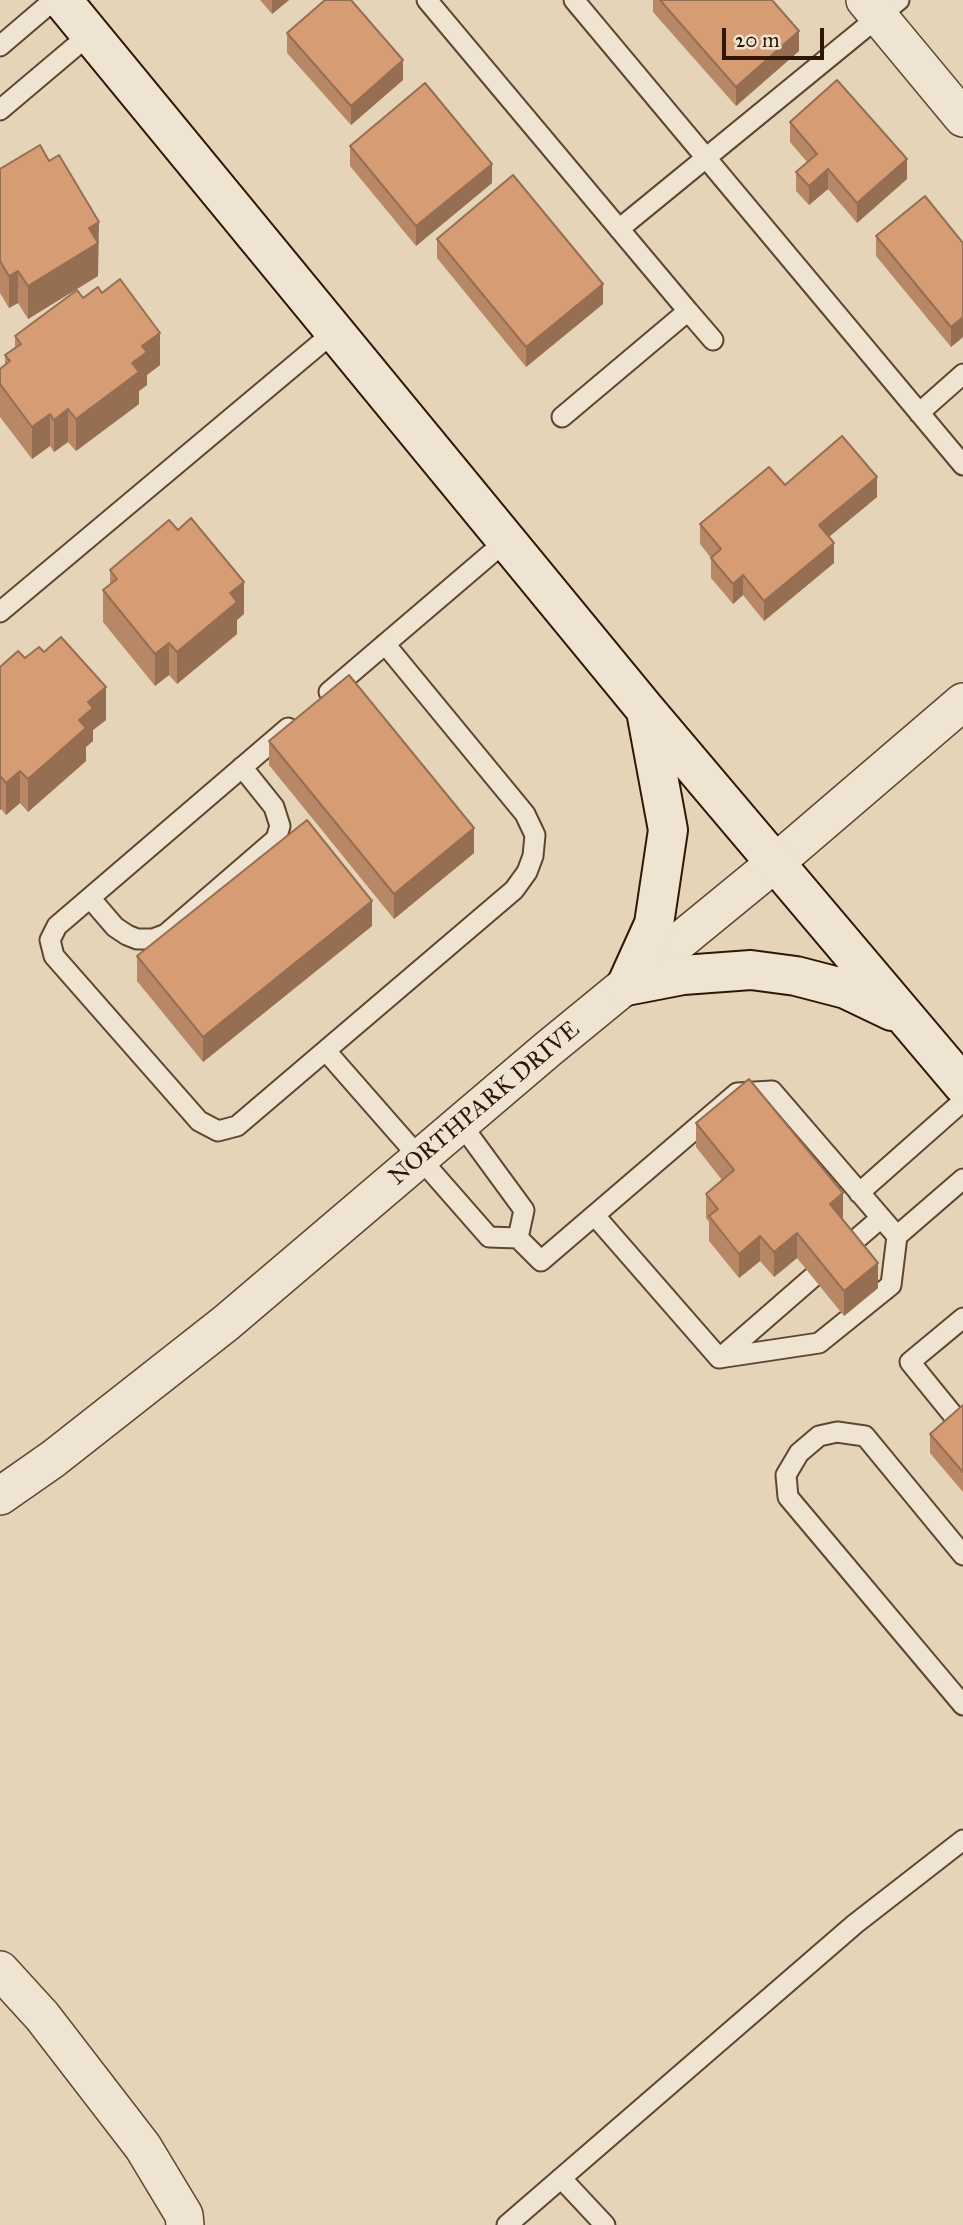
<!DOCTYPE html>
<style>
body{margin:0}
#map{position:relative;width:963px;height:2225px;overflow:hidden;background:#e6d4b8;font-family:"IM FELL Great Primer",serif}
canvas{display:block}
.scale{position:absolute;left:722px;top:28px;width:102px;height:32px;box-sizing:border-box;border:4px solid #301605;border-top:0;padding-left:9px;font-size:21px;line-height:24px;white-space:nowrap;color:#301605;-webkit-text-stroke:5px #efe3d1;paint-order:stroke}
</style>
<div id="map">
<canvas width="963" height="2225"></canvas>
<div class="scale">20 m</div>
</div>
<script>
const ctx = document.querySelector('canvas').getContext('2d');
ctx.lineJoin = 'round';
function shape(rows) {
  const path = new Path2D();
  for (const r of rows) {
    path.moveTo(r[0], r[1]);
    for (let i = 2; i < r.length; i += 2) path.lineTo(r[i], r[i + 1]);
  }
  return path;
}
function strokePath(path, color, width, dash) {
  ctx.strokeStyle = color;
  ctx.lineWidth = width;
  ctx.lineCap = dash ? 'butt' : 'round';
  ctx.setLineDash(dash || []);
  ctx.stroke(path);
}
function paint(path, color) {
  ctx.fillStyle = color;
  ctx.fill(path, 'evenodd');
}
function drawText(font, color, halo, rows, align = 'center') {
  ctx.font = font + ' "IM FELL Great Primer",serif';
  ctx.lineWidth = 6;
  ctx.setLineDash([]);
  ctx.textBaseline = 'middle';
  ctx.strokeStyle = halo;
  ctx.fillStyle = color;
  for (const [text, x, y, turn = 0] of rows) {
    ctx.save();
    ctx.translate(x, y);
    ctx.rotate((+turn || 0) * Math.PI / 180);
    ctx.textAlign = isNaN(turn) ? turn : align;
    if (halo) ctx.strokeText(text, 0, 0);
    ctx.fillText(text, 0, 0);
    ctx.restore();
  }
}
const service = shape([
 [427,0,688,311,562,417],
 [574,0,963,465],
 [0,46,54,0],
 [0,110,90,34],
 [619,229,899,0],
 [688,311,713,340],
 [919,413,963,374],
 [0,612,334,332],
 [329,692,507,540],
 [288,728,57,926,50,940,54,956,199,1121,218,1131,237,1126,514,890,527,872,533,856,535,835,525,814,385,644],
 [90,898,115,927,127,935,137,939,153,939,166,934,276,839,280,826,274,807,242,767],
 [326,1051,489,1237,518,1238,541,1261,737,1093,772,1091,897,1236],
 [461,1124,524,1210,518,1238],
 [859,1193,963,1101],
 [596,1217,719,1358],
 [846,1248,881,1218],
 [719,1358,819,1343,891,1285,897,1236,963,1179],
 [720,1358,813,1277],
 [962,1426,910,1362,963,1318],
 [963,1555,865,1436,837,1432,819,1436,799,1453,786,1475,788,1497,963,1705],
 [561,2178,605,2225],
 [507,2225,855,1924,963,1840]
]);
const minor = shape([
 [865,0,963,118],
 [0,1496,53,1459,226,1323,548,1049,775,863,963,702],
 [0,1970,42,2016,143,2147,184,2215,185,2225]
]);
const secondary = shape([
 [62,0,645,709,963,1085],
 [626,986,683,975,751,970,796,976,846,989,892,1011],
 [626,986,654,924,668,830,646,711]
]);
strokePath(service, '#5e4632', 23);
strokePath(minor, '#5e4632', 40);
strokePath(secondary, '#301605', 42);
strokePath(service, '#efe3d1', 19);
strokePath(minor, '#efe3d1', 37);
strokePath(secondary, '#efe3d1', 38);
paint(shape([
 [260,0,289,0,272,14],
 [653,0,772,0,799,51,736,106,653,12],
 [287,33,403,80,351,125,287,53],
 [790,122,907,179,857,223,828,189,809,205,796,191,796,172,807,162,790,142],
 [350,146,492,183,416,246,350,166],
 [0,169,99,254,98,255,98,276,28,319,18,303,9,308,0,293],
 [876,236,963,243,963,337,951,347,876,256],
 [437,239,603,304,526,367,437,258],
 [83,298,160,365,147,375,147,385,139,391,139,404,76,451,68,442,54,452,50,446,32,459,0,417,0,369,5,365,5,355,15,348,15,336],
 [785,485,877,497,829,537,834,563,764,621,743,595,733,604,711,578,711,558,700,544,700,524],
 [110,570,244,614,237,620,237,634,177,684,169,675,155,686,103,622,103,590,110,584],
 [25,658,106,720,93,730,93,741,86,747,86,761,28,812,20,803,6,815,1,809,0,810,0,667],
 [269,741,474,853,394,919,269,765],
 [372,926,203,1062,137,981,137,956],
 [696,1123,843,1218,842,1219,878,1288,844,1316,797,1258,774,1277,760,1261,739,1278,709,1241,709,1222,706,1218,706,1194,722,1180,696,1147],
 [963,1405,963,1492,930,1453,930,1434]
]), '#b88765');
paint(shape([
 [272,0,289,0,272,14],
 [799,31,799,51,736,106,736,87],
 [403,60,403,80,351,125,351,106],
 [907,159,907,179,857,223,857,203],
 [492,164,492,183,416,246,416,226],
 [828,169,828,189,809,205,809,186],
 [99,222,98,276,28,319,28,286,89,228],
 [18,271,18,303,9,308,9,276],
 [603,284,603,304,526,367,526,347],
 [963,317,963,337,951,347,951,327],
 [160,333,160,365,147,375,147,385,139,391,139,404,76,451,76,419,132,363,142,346],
 [68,409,68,442,54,452,54,420],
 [50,414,50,446,32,459,32,427],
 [877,477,877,497,819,545,819,525],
 [834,543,834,563,764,621,764,601],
 [743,575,743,595,733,604,733,584],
 [244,582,244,614,237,620,237,634,177,684,177,652,230,593],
 [169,643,169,675,155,686,155,654],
 [106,687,106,720,93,730,93,741,86,747,86,761,28,812,28,779,79,720,88,702],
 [20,771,20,803,6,815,6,783],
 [1,777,1,809,0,810,0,778],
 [474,828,474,853,394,919,394,894],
 [372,901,372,926,203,1062,203,1037],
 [843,1193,843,1218,830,1228,830,1204],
 [797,1233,797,1258,774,1277,774,1252],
 [760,1236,760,1261,739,1278,739,1254],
 [878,1263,878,1288,844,1316,844,1291]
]), '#966e52');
const building = shape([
 [325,0,351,0,403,60,351,106,287,33,325,0],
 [660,0,772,0,799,31,736,87,660,0],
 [837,80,907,159,857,203,828,169,809,186,796,172,817,154,790,122,837,80],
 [425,83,492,164,416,226,350,146,425,83],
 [40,145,49,161,59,155,99,222,89,228,98,243,28,286,18,271,9,276,0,261,0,169,40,145],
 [513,175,603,284,526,347,437,239,513,175],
 [925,196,963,243,963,317,951,327,876,236,925,196],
 [120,279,160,333,142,346,147,352,132,363,139,372,76,419,68,409,54,420,50,414,32,427,0,384,0,369,10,361,5,355,21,344,15,336,77,290,83,298,98,287,102,293,120,279],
 [842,436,877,477,819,525,834,543,764,601,743,575,733,584,711,558,721,549,700,524,769,467,785,485,842,436],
 [191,518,244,582,230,593,237,602,177,652,169,643,155,654,103,590,117,579,110,570,169,520,178,530,191,518],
 [61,637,106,687,88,702,93,708,79,720,86,728,28,779,20,771,6,783,1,777,0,778,0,667,18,651,25,658,39,647,44,652,61,637],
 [349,675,474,828,394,894,269,741,349,675],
 [307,820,372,901,203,1037,137,956,307,820],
 [749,1079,843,1193,830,1204,878,1263,844,1291,797,1233,774,1252,760,1236,739,1254,709,1216,718,1209,706,1194,734,1170,696,1123,749,1079],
 [963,1405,963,1472,930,1434,963,1405]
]);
paint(building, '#d69d75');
strokePath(building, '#966e52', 2);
drawText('24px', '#301605', '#efe3d1', [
 ["NORTHPARK DRIVE",485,1104,-40]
]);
</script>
